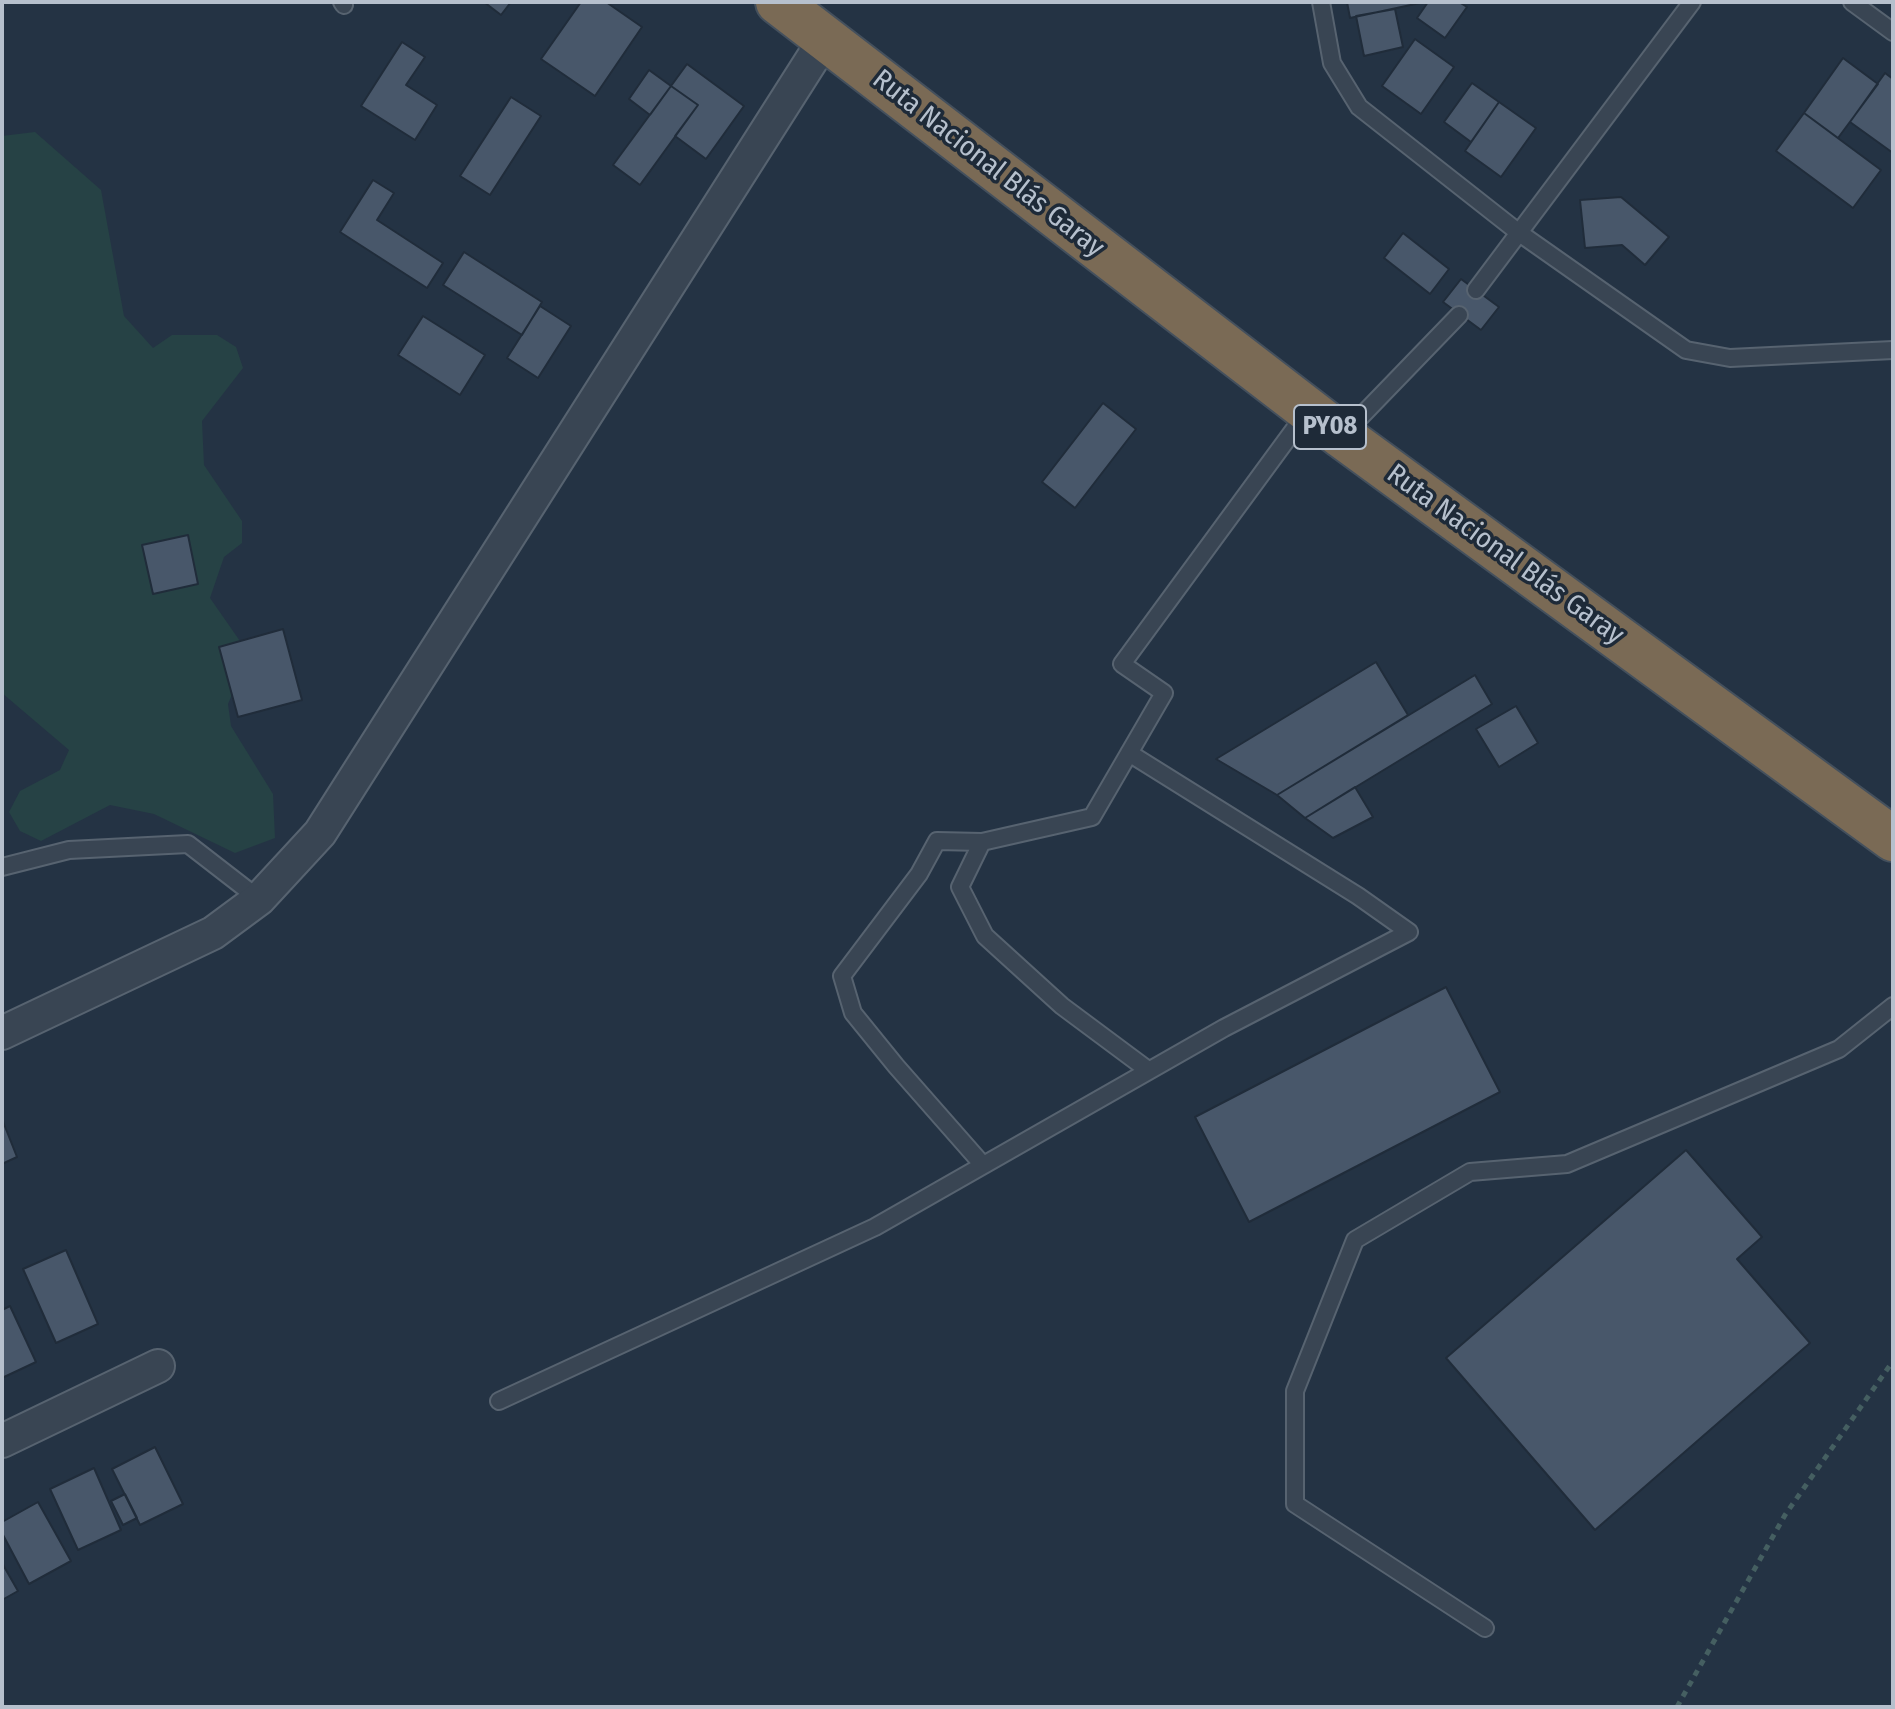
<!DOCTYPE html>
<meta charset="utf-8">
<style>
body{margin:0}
#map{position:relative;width:1895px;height:1709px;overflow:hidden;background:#243344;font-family:"Fira Sans Condensed",sans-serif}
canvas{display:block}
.frame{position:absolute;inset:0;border:4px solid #b6c0cd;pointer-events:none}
</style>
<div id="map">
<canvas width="1895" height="1709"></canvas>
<div class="frame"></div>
</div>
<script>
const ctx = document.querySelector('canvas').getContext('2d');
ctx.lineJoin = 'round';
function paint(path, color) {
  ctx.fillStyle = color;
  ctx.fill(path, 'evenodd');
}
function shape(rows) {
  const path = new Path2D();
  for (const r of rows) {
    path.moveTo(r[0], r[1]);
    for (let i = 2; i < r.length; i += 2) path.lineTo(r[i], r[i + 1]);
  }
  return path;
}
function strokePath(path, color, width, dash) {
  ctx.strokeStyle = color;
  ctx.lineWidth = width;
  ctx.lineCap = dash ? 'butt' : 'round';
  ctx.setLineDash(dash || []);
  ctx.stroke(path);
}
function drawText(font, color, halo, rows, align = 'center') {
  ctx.font = font + ' "Fira Sans Condensed",sans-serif';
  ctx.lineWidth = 7;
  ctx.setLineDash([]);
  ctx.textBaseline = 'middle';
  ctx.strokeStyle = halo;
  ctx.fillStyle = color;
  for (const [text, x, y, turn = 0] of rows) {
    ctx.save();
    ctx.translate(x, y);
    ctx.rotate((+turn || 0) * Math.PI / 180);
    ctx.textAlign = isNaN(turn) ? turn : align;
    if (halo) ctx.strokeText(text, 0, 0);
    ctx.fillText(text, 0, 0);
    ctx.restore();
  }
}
paint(shape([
 [35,132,101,190,124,316,153,348,172,335,217,335,236,347,243,368,202,421,204,465,242,521,242,543,224,557,210,598,249,654,228,704,231,726,273,794,275,838,235,853,154,814,110,805,41,841,20,831,9,812,20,791,60,770,69,750,2,693,2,136]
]), '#264245');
const building = shape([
 [484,2,511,2,501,15,484,2],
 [581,2,606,2,642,27,595,96,541,59,581,2],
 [1347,2,1420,2,1420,3,1350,18,1347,2],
 [1428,2,1459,2,1467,7,1445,38,1417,18,1428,2],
 [1395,9,1403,47,1364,56,1356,16,1395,9],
 [1415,39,1454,67,1421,114,1382,86,1415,39],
 [402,42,425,57,406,85,437,105,415,140,361,106,402,42],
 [1843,58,1878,84,1838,138,1804,113,1843,58],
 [687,64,744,106,706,159,675,136,698,105,671,86,687,64],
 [649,70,671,86,650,115,629,99,649,70],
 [1885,73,1893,79,1893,153,1850,122,1885,73],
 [1472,83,1499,102,1471,142,1444,122,1472,83],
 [671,86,698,105,640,185,613,165,671,86],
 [511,97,541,116,490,195,460,176,511,97],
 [1499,102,1536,128,1501,177,1465,151,1499,102],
 [1804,113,1881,170,1853,208,1776,151,1804,113],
 [373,180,394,193,377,220,443,263,427,288,340,232,373,180],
 [1621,197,1669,237,1645,265,1622,245,1585,248,1580,200,1621,197],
 [1403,233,1449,269,1430,294,1384,258,1403,233],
 [464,252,542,302,522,335,443,285,464,252],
 [1461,279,1499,307,1481,330,1443,302,1461,279],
 [540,306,571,326,538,378,507,358,540,306],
 [423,316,485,355,460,395,398,355,423,316],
 [1103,403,1136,429,1075,508,1042,482,1103,403],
 [188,535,198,584,153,594,142,545,188,535],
 [283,629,302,700,238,717,219,647,283,629],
 [1376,662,1408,715,1277,795,1216,759,1376,662],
 [1475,675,1492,704,1305,818,1277,795,1475,675],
 [1516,706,1538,743,1499,767,1476,729,1516,706],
 [1355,787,1373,817,1333,838,1305,818,1355,787],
 [1446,987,1500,1092,1249,1222,1195,1117,1446,987],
 [2,1119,17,1157,2,1164,2,1119],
 [1686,1150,1762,1237,1737,1259,1810,1343,1595,1530,1446,1358,1686,1150],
 [66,1250,98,1324,56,1343,23,1269,66,1250],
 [10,1306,36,1362,2,1378,2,1310,10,1306],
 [155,1447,183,1504,140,1525,112,1469,155,1447],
 [94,1468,121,1530,78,1550,50,1489,94,1468],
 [125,1494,137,1518,123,1525,111,1501,125,1494],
 [38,1502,71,1561,29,1584,2,1533,2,1522,38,1502],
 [2,1563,18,1591,2,1600,2,1563]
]);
paint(building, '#48576a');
strokePath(building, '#202c3a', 2);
const lane = shape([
 [342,2,344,5],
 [1321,2,1332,63,1359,107,1518,232,1686,350,1730,358,1893,350],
 [1852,2,1893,32],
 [1476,290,1692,2],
 [1344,434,1459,315],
 [982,842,937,841,919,874,842,976,853,1013,896,1066,983,1165],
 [2,867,69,850,188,844,259,899],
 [1148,1070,1062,1006,985,936,960,887,982,842,1092,817,1164,693,1122,664,1307,412],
 [499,1401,875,1227,1224,1028,1409,932,1358,896,1129,753],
 [1485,1628,1295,1504,1295,1391,1355,1240,1470,1172,1567,1164,1839,1049,1893,1006]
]);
const street = shape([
 [2,1033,213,933,259,899,320,833,825,39],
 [2,1441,158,1366]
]);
const highway = shape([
 [778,2,1342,436,1893,839]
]);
strokePath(lane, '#576370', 20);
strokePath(street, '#576370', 36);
strokePath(highway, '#44505d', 48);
strokePath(shape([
 [1677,1707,1785,1515,1893,1361]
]), '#455f61', 5, [6, 6]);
strokePath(lane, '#394553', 16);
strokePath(street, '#394553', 32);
strokePath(highway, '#7a6a55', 44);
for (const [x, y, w] of [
 [1330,427,72]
]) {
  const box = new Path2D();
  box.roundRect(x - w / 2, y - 22, w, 44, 6);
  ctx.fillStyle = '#1e2a38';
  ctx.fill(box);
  strokePath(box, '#b6c0cd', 2);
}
drawText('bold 26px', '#b6c0cd', null, [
 ["PY08",1330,427]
]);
drawText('28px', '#b6c0cd', '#1e2a38', [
 ["Ruta Nacional Blás Garay",988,164,38],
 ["Ruta Nacional Blás Garay",1505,555,36]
]);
</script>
